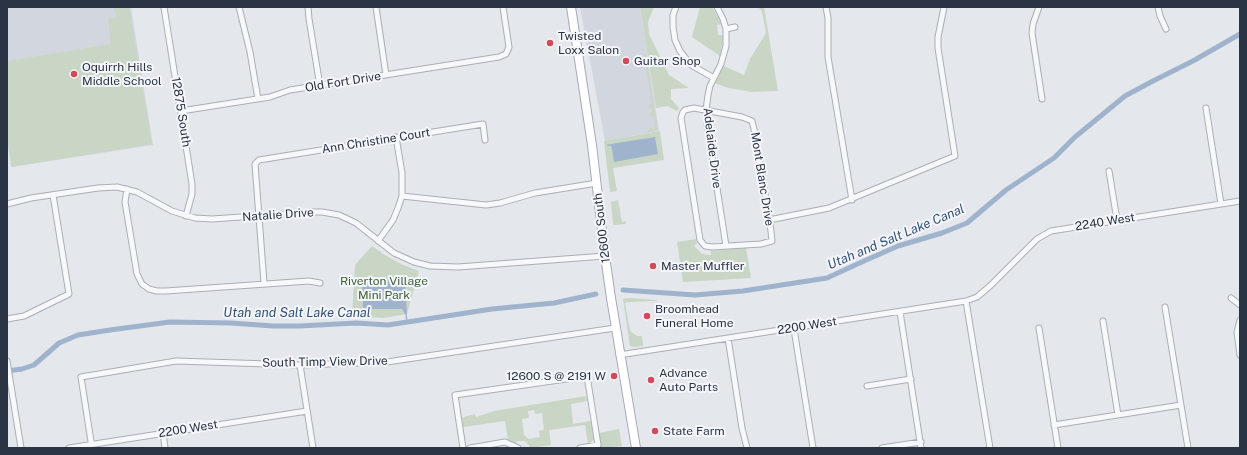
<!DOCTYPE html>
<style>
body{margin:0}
#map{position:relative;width:1247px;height:455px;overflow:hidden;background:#e4e7ec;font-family:"Public Sans",sans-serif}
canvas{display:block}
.frame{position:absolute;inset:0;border:8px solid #2b3445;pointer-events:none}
</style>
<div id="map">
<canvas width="1247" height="455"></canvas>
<div class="frame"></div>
</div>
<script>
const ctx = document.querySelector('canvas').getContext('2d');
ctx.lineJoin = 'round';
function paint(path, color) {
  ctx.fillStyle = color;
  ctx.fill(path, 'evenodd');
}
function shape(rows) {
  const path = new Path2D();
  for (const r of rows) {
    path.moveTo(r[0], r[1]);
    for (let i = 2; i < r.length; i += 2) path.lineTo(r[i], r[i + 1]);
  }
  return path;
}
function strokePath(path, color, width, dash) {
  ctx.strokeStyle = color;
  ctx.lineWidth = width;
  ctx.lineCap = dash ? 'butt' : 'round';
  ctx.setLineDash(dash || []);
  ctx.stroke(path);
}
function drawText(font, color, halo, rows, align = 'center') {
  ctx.font = font + ' "Public Sans",sans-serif';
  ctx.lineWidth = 4;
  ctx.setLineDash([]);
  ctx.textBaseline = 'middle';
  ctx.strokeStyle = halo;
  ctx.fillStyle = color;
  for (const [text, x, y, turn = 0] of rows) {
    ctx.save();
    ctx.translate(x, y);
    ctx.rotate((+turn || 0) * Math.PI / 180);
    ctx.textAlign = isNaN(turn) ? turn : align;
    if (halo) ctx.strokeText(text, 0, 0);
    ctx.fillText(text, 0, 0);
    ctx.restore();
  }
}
paint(shape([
 [7,7,131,7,153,145,11,167,7,140],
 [580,7,640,7,659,131,605,141]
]), '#d2d6de');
paint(shape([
 [114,7,129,7,152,144,12,167,7,136,7,59,8,61,111,44,108,19,116,17],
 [640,7,654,7,648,22,649,34,669,75,689,88,671,89,671,99,679,108,677,111,667,106,656,108],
 [700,7,712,7,719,19,721,24,717,25,718,35,723,35,723,38,720,56,692,37],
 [758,7,764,7,778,91,752,92,728,88,715,83,724,66,744,75,750,59,766,33,762,11],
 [644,54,646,54,658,130,647,132,650,128,655,129,654,117,649,115,650,113,652,112,652,108,649,108,649,106,650,104,652,104],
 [660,131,664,160,613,168,617,191,610,192,604,141],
 [618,200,622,222,626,221,626,224,613,225,611,202],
 [696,239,697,243,694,246,701,253,707,255,711,255,711,251,746,248,751,278,683,282,677,242],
 [372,246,383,254,401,264,419,271,407,314,383,318,352,316,355,265],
 [628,298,657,300,657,301,628,302,625,303,629,325,631,332,637,336,642,336,643,346,634,347,630,346,623,299],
 [586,396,587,401,571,404,573,424,591,421,594,439,589,444,588,444,585,425,549,430,551,445,530,448,528,444,525,441,519,441,514,443,508,441,505,421,463,427,462,418,467,416,475,414,476,417,494,411],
 [534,410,535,414,542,413,544,430,539,431,540,437,529,439,524,435,522,419,529,418,528,411],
 [619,429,622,446,601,448,599,433]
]), '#c9d6c5');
paint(shape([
 [655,137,658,154,614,162,611,144],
 [405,279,407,314,405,314,402,309,363,309,362,280]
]), '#9fb4cc');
strokePath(shape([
 [608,145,611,145],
 [406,314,407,322]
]), '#9fb4cc', 1.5);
strokePath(shape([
 [623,290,695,295,743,291,827,278,864,261,898,246,942,233,967,223,1006,190,1054,158,1075,137,1125,96,1153,81,1193,61,1240,34],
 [7,371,22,369,34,365,59,343,78,335,110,330,170,322,231,323,273,326,300,326,356,323,388,325,492,309,554,303,596,294]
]), '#9fb4cc', 5);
const minor = shape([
 [164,7,192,184,192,194,186,216],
 [239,7,250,52,258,99],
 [308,7,309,19,320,86],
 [376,7,386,75],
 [676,7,673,15,673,27,675,40,680,51,691,65,714,78],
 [717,7,723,19,726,29,726,46,721,64,710,86,708,95,706,110,707,124,726,246],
 [826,7,828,18,828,57,852,200],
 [1039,7,1033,24,1032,33,1042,99],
 [1158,7,1160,16,1166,29],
 [726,29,735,27],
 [694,108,742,117,752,121,755,133,771,231,772,241,761,244,712,247,705,246,700,240,681,118,683,112,685,110,694,108],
 [1206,108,1221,204],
 [181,111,270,97,290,90,499,57,506,54,509,47,503,7],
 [1109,171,1117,220],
 [127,189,125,202,137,274,142,284,149,289,157,291,166,291,309,281,320,283],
 [402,196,486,205,500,203,535,193,597,183],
 [7,204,31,198,98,188,117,187,137,192,172,211,195,218,212,219,313,212,322,212,339,215,356,223,394,253,414,262,430,266,458,267,605,256],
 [769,220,829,208,955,156,938,48,938,37,944,7],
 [378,241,393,220,398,208,402,196,402,173,396,137],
 [264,283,255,164,259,160,483,124,485,140],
 [1231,298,1240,305],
 [966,301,990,448],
 [1165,307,1188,448],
 [900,312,921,448],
 [7,319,24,316,69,294,53,195],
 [1240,320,1237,332,1240,355],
 [1103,321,1118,415],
 [1039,328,1058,448],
 [794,329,813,448],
 [728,338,742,428,747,448],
 [619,355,966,301,977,297,990,286,1037,239,1051,231,1240,201],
 [7,361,21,448],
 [300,365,313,448],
 [867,386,911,379],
 [1054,425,1181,405],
 [163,433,165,448],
 [69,448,307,411],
 [92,448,81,377,176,361,300,365,387,362,615,328],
 [463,448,455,395,587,376,598,445,580,448],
 [470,448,505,442,518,448],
 [882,448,921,442]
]);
const primary = shape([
 [571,7,592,145,605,256,611,298,636,448]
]);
strokePath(minor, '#a9aeb7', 7);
strokePath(primary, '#a3abb8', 10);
strokePath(minor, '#f7f8fa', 5);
strokePath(primary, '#fff', 8);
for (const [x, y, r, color] of [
 [550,43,4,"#d1495b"],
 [626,61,4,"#d1495b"],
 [74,74,4,"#d1495b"],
 [653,266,4,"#d1495b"],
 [647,316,4,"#d1495b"],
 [614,376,4,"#d1495b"],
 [651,380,4,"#d1495b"],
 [655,431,4,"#d1495b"]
]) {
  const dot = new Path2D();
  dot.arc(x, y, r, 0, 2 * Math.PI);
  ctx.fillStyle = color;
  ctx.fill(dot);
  strokePath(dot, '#f4f6f9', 1.5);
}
drawText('12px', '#2b3445', '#f4f6f9', [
 ["Twisted",558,36],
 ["Loxx Salon",558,50],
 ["Guitar Shop",634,61],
 ["Oquirrh Hills",82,67],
 ["Middle School",82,81],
 ["Master Muffler",661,266],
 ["Broomhead",655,309],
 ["Funeral Home",655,323],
 ["Advance",659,373],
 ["Auto Parts",659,387],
 ["12600 S @ 2191 W",606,376,"right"],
 ["State Farm",663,431]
], 'left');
drawText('12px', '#2b3445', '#f4f6f9', [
 ["Old Fort Drive",343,82,-9],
 ["12875 South",181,112,81],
 ["Ann Christine Court",376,141,-9],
 ["Adelaide Drive",712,148,83],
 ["Mont Blanc Drive",762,179,81],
 ["Natalie Drive",278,215,-4],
 ["2240 West",1105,222,-9],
 ["12600 South",602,228,-97],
 ["2200 West",807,326,-9],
 ["South Timp View Drive",325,362,-1],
 ["2200 West",188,429,-9]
]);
drawText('12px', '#3f6138', '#f4f6f9', [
 ["Riverton Village",384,281],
 ["Mini Park",384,295]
]);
drawText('italic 13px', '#34527a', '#f4f6f9', [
 ["Utah and Salt Lake Canal",896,237,-23],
 ["Utah and Salt Lake Canal",297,313]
]);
</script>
